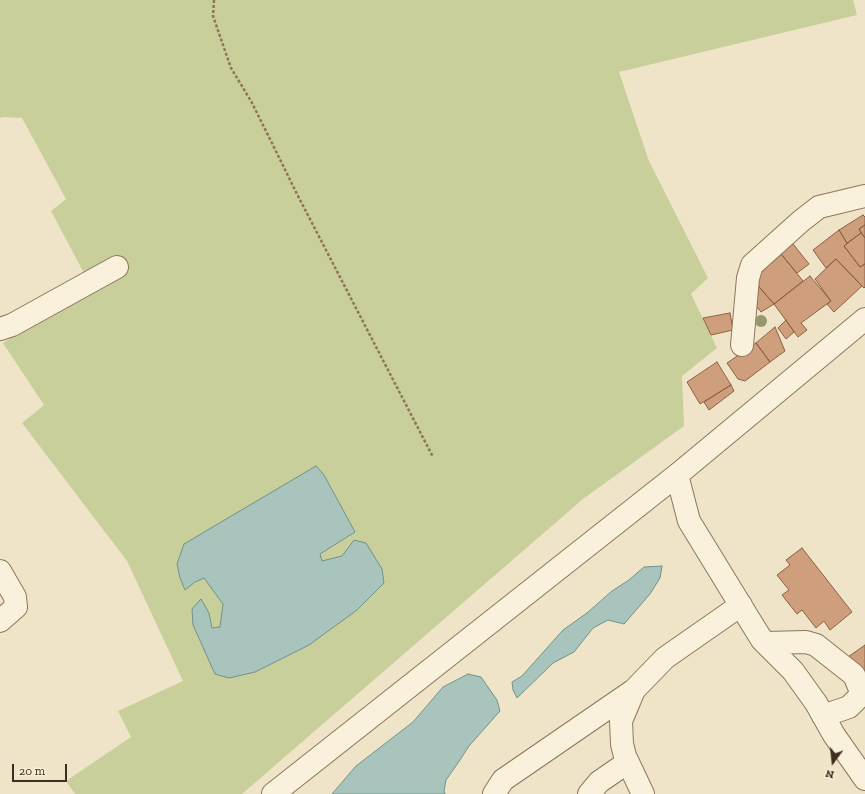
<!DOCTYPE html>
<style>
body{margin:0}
#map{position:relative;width:865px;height:794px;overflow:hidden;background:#f0e4c8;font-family:"Zilla Slab",serif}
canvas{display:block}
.north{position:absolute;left:813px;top:742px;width:40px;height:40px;-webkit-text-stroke:3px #f7eed8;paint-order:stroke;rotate:195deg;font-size:11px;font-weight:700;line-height:16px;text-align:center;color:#3d2e20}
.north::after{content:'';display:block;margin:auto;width:14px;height:18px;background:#3d2e20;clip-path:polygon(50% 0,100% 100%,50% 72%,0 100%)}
.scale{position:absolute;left:12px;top:764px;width:55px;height:18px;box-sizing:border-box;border:2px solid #3d2e20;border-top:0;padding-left:5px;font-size:12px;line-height:14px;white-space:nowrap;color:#3d2e20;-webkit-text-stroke:3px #f7eed8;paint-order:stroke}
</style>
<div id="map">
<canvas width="865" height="794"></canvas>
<div class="north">N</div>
<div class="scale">20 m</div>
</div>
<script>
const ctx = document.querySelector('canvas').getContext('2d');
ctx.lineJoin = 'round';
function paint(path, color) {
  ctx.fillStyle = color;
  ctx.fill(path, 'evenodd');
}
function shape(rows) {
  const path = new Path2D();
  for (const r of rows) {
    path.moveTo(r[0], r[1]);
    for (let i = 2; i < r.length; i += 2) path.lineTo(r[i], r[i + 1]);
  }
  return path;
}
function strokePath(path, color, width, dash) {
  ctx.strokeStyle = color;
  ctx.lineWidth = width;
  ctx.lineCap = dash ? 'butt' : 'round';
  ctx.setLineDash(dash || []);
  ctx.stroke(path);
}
paint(shape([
 [0,0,853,0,857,15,619,72,649,161,708,278,691,294,717,348,682,376,684,426,583,499,242,794,75,794,66,781,131,737,118,711,183,681,127,561,22,423,44,405,3,343,87,288,85,275,51,211,66,199,22,118,3,117,0,118]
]), '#c9cf9b');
const water = shape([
 [316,466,324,475,355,532,320,554,322,561,342,556,354,540,366,543,382,569,384,583,357,610,309,645,255,672,229,678,215,674,193,625,192,609,201,599,209,613,212,628,220,627,223,604,204,578,195,582,185,590,180,578,177,564,184,544,316,466],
 [662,566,660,578,650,594,624,624,608,620,593,628,574,652,553,663,517,698,513,690,512,682,522,676,563,630,587,613,612,591,629,580,644,567,662,566],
 [468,674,481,677,497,700,500,711,469,746,458,763,446,780,444,791,445,794,332,794,356,766,413,722,443,687,468,674]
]);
paint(water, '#a9c4bc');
strokePath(water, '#6f938a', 1);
const building = shape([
 [863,215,865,217,865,225,859,229,861,233,847,243,839,230,863,215],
 [865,225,865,238,859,229,865,225],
 [839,230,847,243,844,246,860,267,865,264,865,287,864,288,836,259,826,268,813,250,839,230],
 [861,233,865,238,865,264,860,267,844,246,861,233],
 [789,239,809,264,797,273,781,254,770,264,767,258,789,239],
 [781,254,803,281,774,304,753,280,781,254],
 [836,259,862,286,834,312,827,304,831,301,815,279,836,259],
 [810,276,831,301,801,323,807,330,798,337,774,304,810,276],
 [753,280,774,304,761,312,758,308,752,310,753,280],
 [730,313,733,330,711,335,703,318,730,313],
 [786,320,794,332,786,339,778,328,786,320],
 [775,327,785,351,770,362,756,343,775,327],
 [756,343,770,362,745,381,738,379,727,363,756,343],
 [717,362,731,385,700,404,687,382,717,362],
 [731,385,734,391,709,410,704,402,731,385],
 [802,548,852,612,830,630,824,621,816,628,802,610,797,614,782,595,789,590,777,575,790,565,786,560,802,548],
 [865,645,865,681,848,657,865,645]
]);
paint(building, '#cf9f7d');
strokePath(building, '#8d5f41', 1);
const minor = shape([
 [0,329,12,325,117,267],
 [742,345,748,278,752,265,801,221,819,207,865,196],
 [677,475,689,521,749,619,762,640,793,671,816,703,834,735,865,779],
 [0,571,15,597,16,607,0,621],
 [765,643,806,642,816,645,854,675,862,694,849,707,823,716],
 [273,794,677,475,865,319],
 [494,794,503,780,634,690],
 [589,794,599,782,628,762],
 [643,794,625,756,622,744,621,721,634,690,665,658,741,605]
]);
strokePath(minor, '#8d765c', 24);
strokePath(shape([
 [214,0,213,16,231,68,251,101,262,123,297,194,433,457]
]), '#8d765c', 2.5, [3, 2]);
strokePath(minor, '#faf1dc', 22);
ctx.fillStyle = '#96986f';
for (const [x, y] of [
 [761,321]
]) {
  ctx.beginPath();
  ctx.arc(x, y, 6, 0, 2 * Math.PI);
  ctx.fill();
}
</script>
